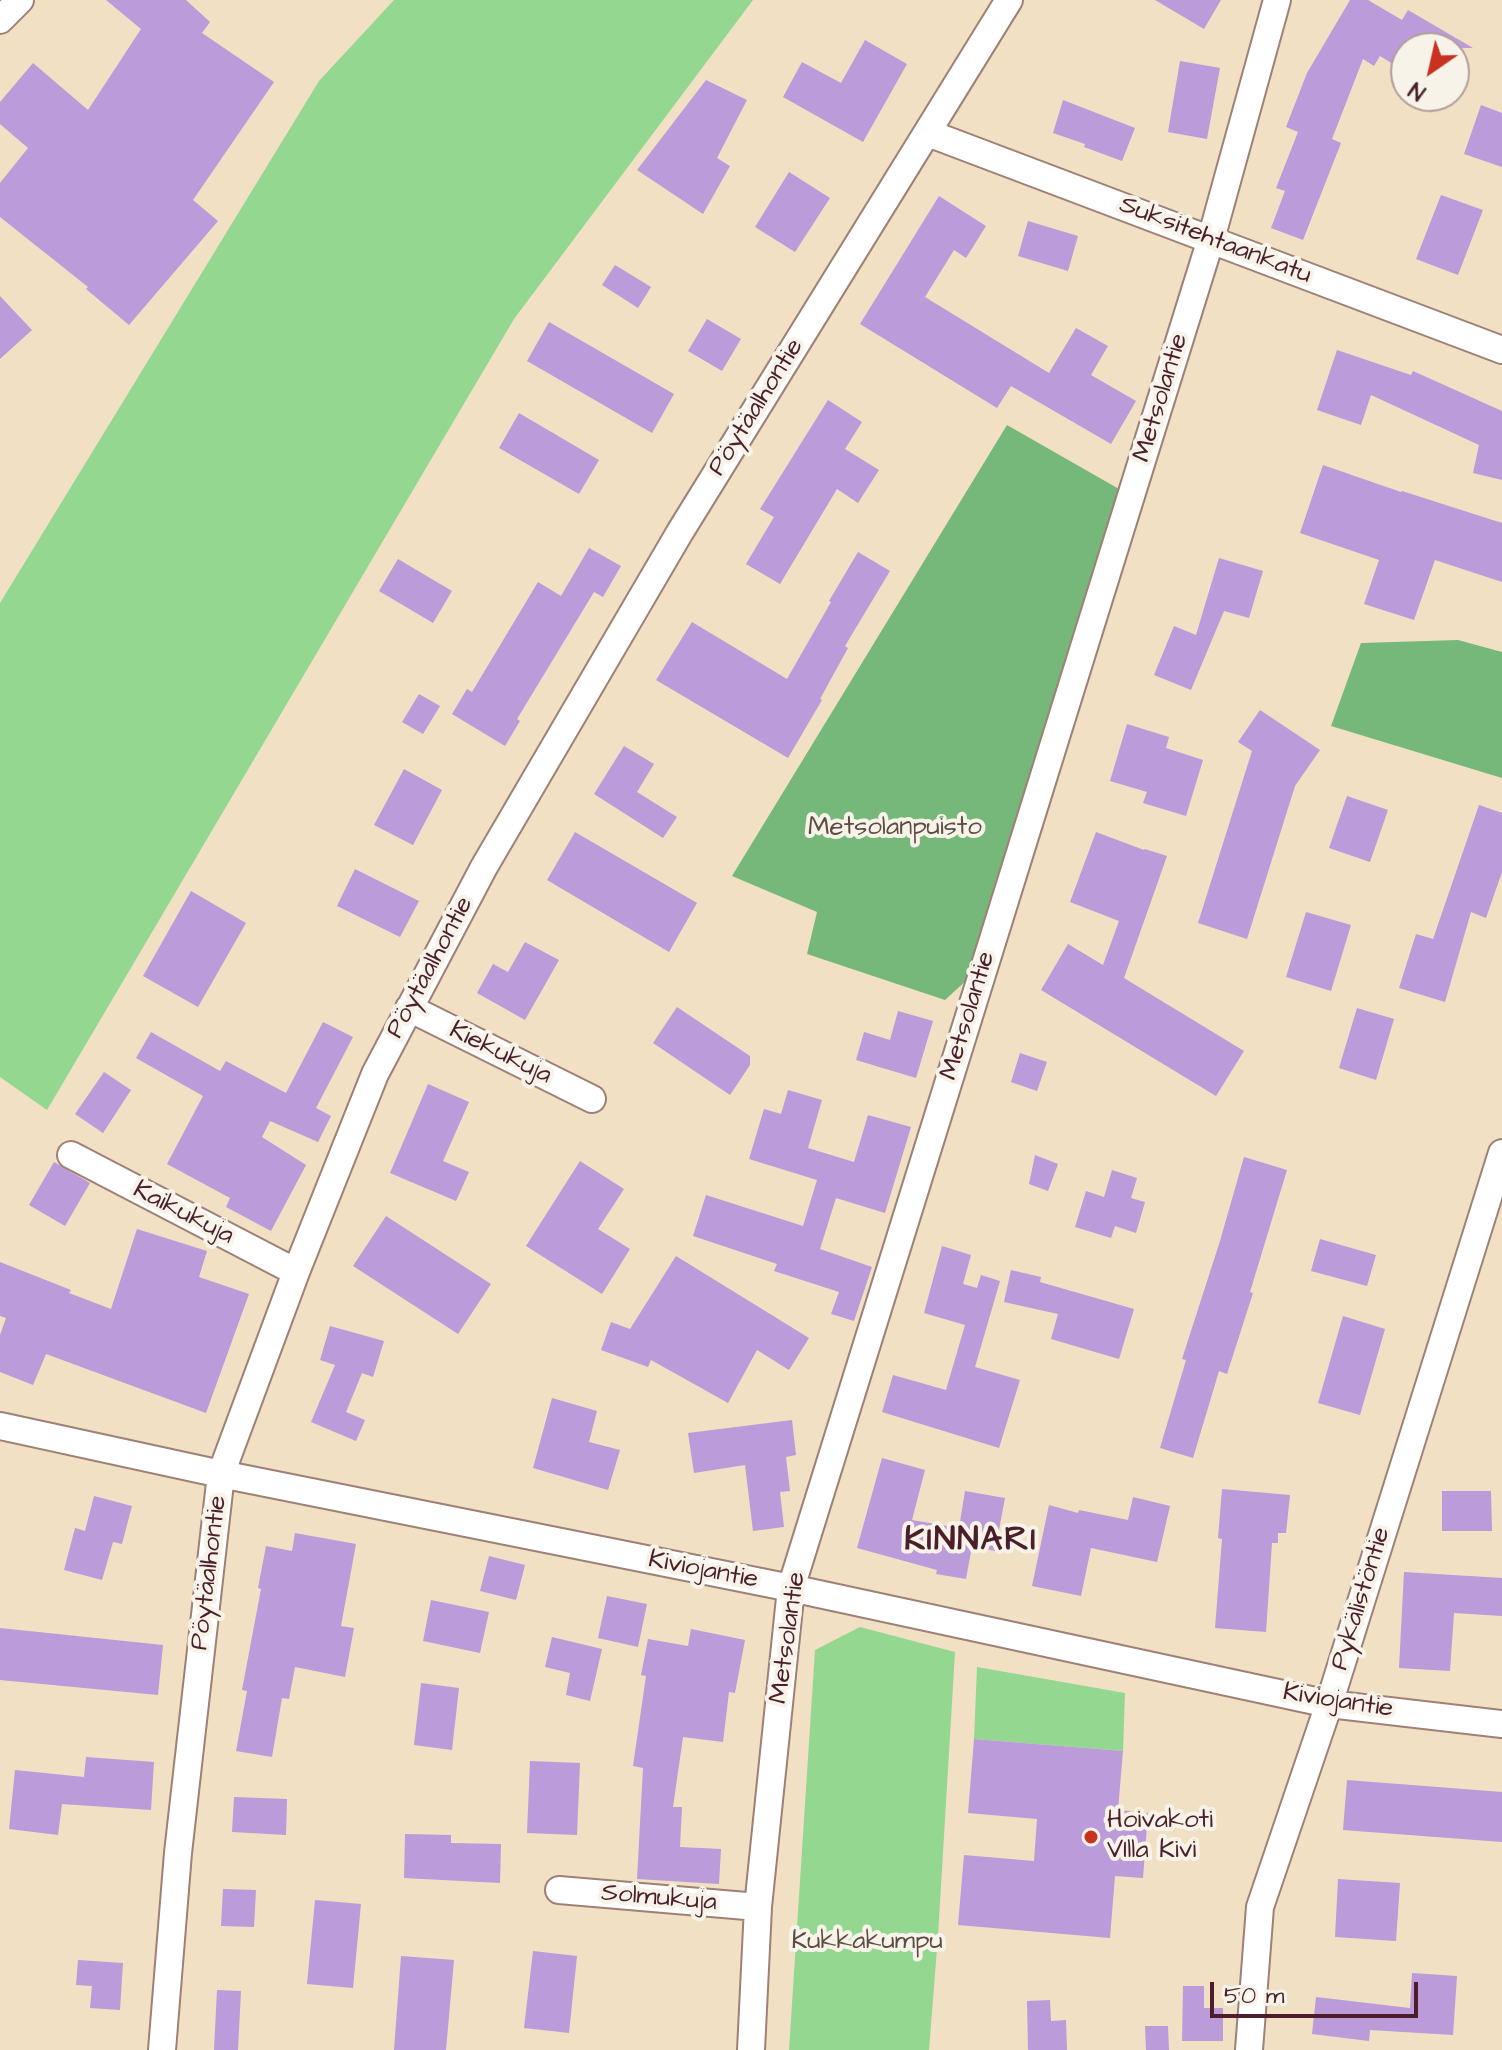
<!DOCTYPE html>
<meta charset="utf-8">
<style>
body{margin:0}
#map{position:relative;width:1502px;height:2050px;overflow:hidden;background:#f1e0c3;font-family:"Architects Daughter",sans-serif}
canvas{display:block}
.north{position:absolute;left:1390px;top:32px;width:80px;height:80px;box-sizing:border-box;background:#f7f3e8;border:2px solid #b29e9c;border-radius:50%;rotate:214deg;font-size:22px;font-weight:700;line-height:32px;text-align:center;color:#4a1f2b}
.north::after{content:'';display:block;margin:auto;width:28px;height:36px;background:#c8321e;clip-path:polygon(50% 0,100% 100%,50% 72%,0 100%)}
.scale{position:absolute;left:1210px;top:1982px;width:208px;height:36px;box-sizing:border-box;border:4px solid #4a1f2b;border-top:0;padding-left:10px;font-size:24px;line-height:28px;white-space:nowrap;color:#4a1f2b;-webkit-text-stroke:6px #f7f3e8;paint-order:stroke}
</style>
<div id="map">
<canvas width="1502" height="2050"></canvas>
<div class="north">N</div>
<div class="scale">50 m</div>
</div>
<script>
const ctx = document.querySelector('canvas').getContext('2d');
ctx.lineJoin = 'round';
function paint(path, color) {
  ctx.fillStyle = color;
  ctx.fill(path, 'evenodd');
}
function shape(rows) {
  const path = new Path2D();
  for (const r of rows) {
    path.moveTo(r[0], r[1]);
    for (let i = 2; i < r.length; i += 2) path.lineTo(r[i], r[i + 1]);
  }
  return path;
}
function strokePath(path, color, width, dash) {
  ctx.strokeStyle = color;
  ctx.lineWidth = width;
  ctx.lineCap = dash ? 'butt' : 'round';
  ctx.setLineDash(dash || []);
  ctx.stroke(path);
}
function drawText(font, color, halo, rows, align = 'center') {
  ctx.font = font + ' "Architects Daughter",sans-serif';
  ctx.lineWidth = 8;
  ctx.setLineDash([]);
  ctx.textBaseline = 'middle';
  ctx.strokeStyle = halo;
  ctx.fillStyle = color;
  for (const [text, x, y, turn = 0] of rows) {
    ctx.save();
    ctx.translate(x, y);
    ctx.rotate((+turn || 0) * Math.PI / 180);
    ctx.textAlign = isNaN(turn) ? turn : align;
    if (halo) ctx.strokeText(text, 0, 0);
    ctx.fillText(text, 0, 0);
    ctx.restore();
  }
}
paint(shape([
 [394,0,753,0,514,319,47,1110,0,1077,0,603,319,81],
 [860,1627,955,1652,938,1936,929,2050,789,2050,815,1650],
 [977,1667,1125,1693,1123,1751,974,1739]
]), '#93d790');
paint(shape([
 [1007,425,1119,489,968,979,945,1000,807,954,817,912,732,876],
 [1458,640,1502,652,1502,778,1331,726,1361,643]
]), '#76b87a');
paint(shape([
 [106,0,186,0,210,22,202,33,274,82,193,200,218,221,129,325,86,289,88,287,0,217,0,183,28,148,0,124,0,102,33,63,88,110,141,29],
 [1155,0,1221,0,1204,29],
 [1350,0,1368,0,1402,20,1408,10,1473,48,1406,48,1406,72,1380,56,1374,66,1363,59,1332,139,1341,143,1303,240,1271,228,1285,191,1276,188,1298,132,1286,127,1307,73],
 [865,40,907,64,863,142,783,97,802,62,841,83],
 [1180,61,1220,68,1207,139,1168,132],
 [706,80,747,100,717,158,730,166,703,214,637,170],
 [1063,100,1135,128,1122,161,1084,147,1085,144,1053,133],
 [1481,105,1502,113,1502,167,1464,154],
 [789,172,830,198,795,252,755,227],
 [1441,195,1483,210,1458,275,1416,259],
 [939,196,986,226,966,258,954,250,925,297,1049,373,1076,328,1108,346,1091,375,1136,401,1111,444,1011,386,997,408,860,324],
 [1028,221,1078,236,1068,271,1018,256],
 [615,265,651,287,638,308,602,285],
 [0,296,32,330,0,359],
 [707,319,741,339,722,371,688,351],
 [549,322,674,394,652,433,527,361],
 [1337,350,1411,375,1413,371,1502,411,1502,480,1473,473,1479,445,1371,395,1361,425,1317,410],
 [828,400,862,422,845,449,879,470,858,503,837,489,780,584,746,564,774,517,760,509],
 [519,413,599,460,579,494,499,448],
 [1323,465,1401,492,1402,491,1502,523,1502,582,1435,560,1414,620,1364,604,1379,560,1300,533],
 [589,548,621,566,603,597,594,592,517,719,520,721,505,746,452,714,467,689,472,692,538,582,561,596],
 [858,552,890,571,845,646,848,648,820,699,822,700,788,758,656,680,692,622,787,679,831,602,829,601],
 [1219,558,1263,571,1249,618,1224,611,1191,690,1154,675,1174,626,1196,635],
 [398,559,452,591,433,623,379,591],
 [419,694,440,706,423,734,402,722],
 [1260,710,1320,750,1295,786,1247,939,1198,923,1252,751,1238,742],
 [1127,724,1169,737,1166,748,1203,760,1186,816,1143,803,1147,792,1110,781],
 [624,746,654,764,637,792,677,817,663,838,594,794],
 [404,769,442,790,413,845,374,825],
 [1347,796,1388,810,1370,862,1329,848],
 [1479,805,1502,813,1502,872,1486,918,1471,912,1445,1002,1399,988,1416,934,1433,939],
 [575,832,697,903,669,952,547,880],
 [1096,832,1144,850,1145,849,1167,856,1124,978,1244,1051,1216,1096,1041,990,1068,944,1103,965,1119,921,1070,902],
 [355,869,419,901,400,937,337,906],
 [191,891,246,923,198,1007,143,976],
 [1306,912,1351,925,1331,991,1286,977],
 [525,942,559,960,525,1020,477,993,493,964,508,972],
 [677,1007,750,1056,750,1065,730,1095,653,1043],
 [1357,1008,1394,1019,1376,1080,1339,1068],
 [898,1011,933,1021,916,1078,856,1060,864,1032,890,1040],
 [323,1022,353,1037,316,1108,331,1116,318,1142,270,1121,262,1137,306,1165,271,1231,226,1207,230,1198,167,1164,203,1096,136,1058,151,1032,220,1071,226,1061,286,1093],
 [1020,1053,1047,1062,1037,1091,1011,1082],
 [104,1072,131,1090,103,1133,75,1114],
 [428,1084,469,1102,443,1161,469,1172,456,1201,390,1173],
 [788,1090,822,1100,808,1148,854,1162,868,1115,911,1127,885,1213,836,1198,820,1249,872,1267,854,1321,831,1314,839,1292,774,1271,777,1264,693,1236,706,1195,803,1226,817,1180,749,1159,764,1109,781,1114],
 [1035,1155,1058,1164,1048,1191,1029,1184],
 [1244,1157,1287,1170,1250,1292,1253,1293,1227,1374,1219,1371,1193,1458,1160,1448,1186,1360,1182,1359,1220,1241],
 [580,1161,624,1189,598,1229,630,1249,602,1294,526,1246],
 [54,1162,90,1183,65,1226,29,1205],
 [1112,1170,1137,1178,1131,1198,1145,1202,1136,1233,1115,1226,1111,1238,1075,1227,1086,1191,1104,1197],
 [386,1216,491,1284,458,1334,353,1266],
 [137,1229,207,1251,199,1277,249,1294,206,1413,46,1354,33,1385,0,1372,0,1335,6,1318,0,1316,0,1262,71,1290,69,1293,111,1309],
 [1320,1239,1376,1255,1367,1286,1311,1271],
 [942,1246,971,1255,963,1284,977,1288,981,1275,1000,1281,975,1367,1020,1380,999,1448,882,1412,893,1375,946,1390,965,1325,924,1313],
 [676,1256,809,1338,789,1370,757,1350,728,1403,651,1360,648,1367,601,1350,611,1322,630,1329],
 [1011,1270,1041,1277,1040,1282,1134,1309,1119,1359,1051,1339,1058,1314,1004,1302],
 [1343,1316,1385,1329,1360,1415,1318,1403],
 [330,1326,384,1341,373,1377,362,1373,346,1412,365,1420,356,1441,311,1422,335,1365,320,1360],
 [552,1398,597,1411,589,1442,620,1450,608,1490,533,1468],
 [792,1420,796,1455,786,1457,790,1491,780,1492,784,1527,753,1531,745,1465,694,1473,688,1433],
 [882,1458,925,1470,912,1520,959,1528,965,1491,1005,1498,995,1551,972,1546,966,1579,936,1574,937,1570,857,1548],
 [1222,1489,1290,1495,1286,1533,1278,1533,1278,1543,1272,1543,1266,1632,1215,1628,1222,1539,1218,1538],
 [1442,1491,1491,1491,1492,1531,1442,1531],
 [94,1496,132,1506,122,1544,113,1542,102,1580,64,1570,75,1528,85,1531],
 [1133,1497,1170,1506,1157,1562,1091,1548,1081,1596,1032,1586,1049,1505,1078,1513,1079,1510,1128,1520],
 [295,1533,356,1544,341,1626,354,1628,345,1677,295,1667,289,1699,282,1698,272,1757,236,1751,247,1691,242,1690,261,1589,258,1588,266,1546,292,1551],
 [489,1556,525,1565,516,1600,480,1591],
 [1404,1572,1502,1578,1502,1616,1454,1613,1450,1671,1399,1668],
 [607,1596,647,1604,638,1647,598,1638],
 [431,1600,489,1612,480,1653,423,1641],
 [0,1628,163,1645,158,1695,0,1680],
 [691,1629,745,1640,735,1693,729,1692,723,1742,683,1737,673,1807,682,1807,680,1847,721,1849,719,1884,637,1879,643,1768,633,1766,646,1676,641,1675,648,1639,688,1646],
 [552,1637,602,1649,590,1701,566,1695,570,1673,545,1667],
 [421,1683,459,1688,452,1750,414,1745],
 [974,1739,1123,1751,1118,1810,1148,1813,1143,1878,1115,1876,1110,1938,958,1925,964,1855,1034,1861,1037,1819,968,1813],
 [86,1757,154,1762,151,1810,62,1804,58,1835,9,1829,15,1770,84,1777],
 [530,1761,580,1763,577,1835,527,1833],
 [1347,1780,1502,1792,1502,1842,1343,1830],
 [234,1797,287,1799,286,1835,232,1832],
 [405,1834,451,1835,451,1843,501,1844,500,1883,404,1878],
 [1338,1879,1400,1883,1396,1941,1335,1937],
 [223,1889,256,1890,254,1927,221,1926],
 [315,1900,361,1904,353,1988,307,1984],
 [533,1951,577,1956,569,2033,524,2028],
 [401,1956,454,1960,446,2050,394,2050],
 [78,1960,123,1963,120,2010,90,2008,92,1986,76,1985],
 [1412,1973,1457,1976,1453,2035,1370,2030,1369,2041,1312,2034,1316,1997,1410,2008],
 [1183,1986,1204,1986,1204,2008,1223,2008,1223,2041,1182,2041],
 [217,1990,241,1991,238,2050,214,2050],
 [1050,2000,1051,2021,1066,2020,1067,2050,1028,2050,1027,2001],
 [1145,2026,1168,2026,1169,2050,1146,2050]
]), '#bb9bd9');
const minor = shape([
 [0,20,20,0],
 [928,133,1502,350],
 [409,1008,592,1099],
 [71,1155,296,1272],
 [0,1426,221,1474,791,1588,1329,1704,1502,1724],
 [559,1890,758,1907],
 [162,2050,178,1853,221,1474,296,1272,375,1074,484,867,680,532,1009,0],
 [751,2050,758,1907,791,1588,1211,239,1277,0],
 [1249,2050,1260,1907,1329,1704,1502,1153]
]);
strokePath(minor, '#9e8077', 30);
strokePath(minor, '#fff', 26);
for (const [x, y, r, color] of [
 [1091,1837,8,"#c8321e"]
]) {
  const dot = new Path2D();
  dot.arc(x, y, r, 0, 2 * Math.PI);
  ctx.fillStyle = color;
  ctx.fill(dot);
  strokePath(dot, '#f7f3e8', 3);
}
drawText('26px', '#4a1f2b', '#f7f3e8', [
 ["Suksitehtaankatu",1215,241,21],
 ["Metsolantie",1162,398,-73],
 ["Pöytäalhontie",757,408,-58],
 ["Pöytäalhontie",431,968,-62],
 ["Metsolantie",969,1016,-73],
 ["Kiekukuja",500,1054,26],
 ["Kaikukuja",183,1214,27],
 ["Kiviojantie",703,1571,11],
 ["Pöytäalhontie",210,1573,-83],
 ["Pykälistöntie",1362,1599,-73],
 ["Metsolantie",789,1638,-82],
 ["Kiviojantie",1338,1702,9],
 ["Solmukuja",659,1899,5]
]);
drawText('26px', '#5c4d44', '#f7f3e8', [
 ["Metsolanpuisto",895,829],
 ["Kukkakumpu",867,1943]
]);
drawText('26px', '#4a1f2b', '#f7f3e8', [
 ["Hoivakoti",1107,1822],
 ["VIlla Kivi",1107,1852]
], 'left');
ctx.letterSpacing = '2px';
drawText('bold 34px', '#4a1f2b', '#f7f3e8', [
 ["KINNARI",971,1542]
]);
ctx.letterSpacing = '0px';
</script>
